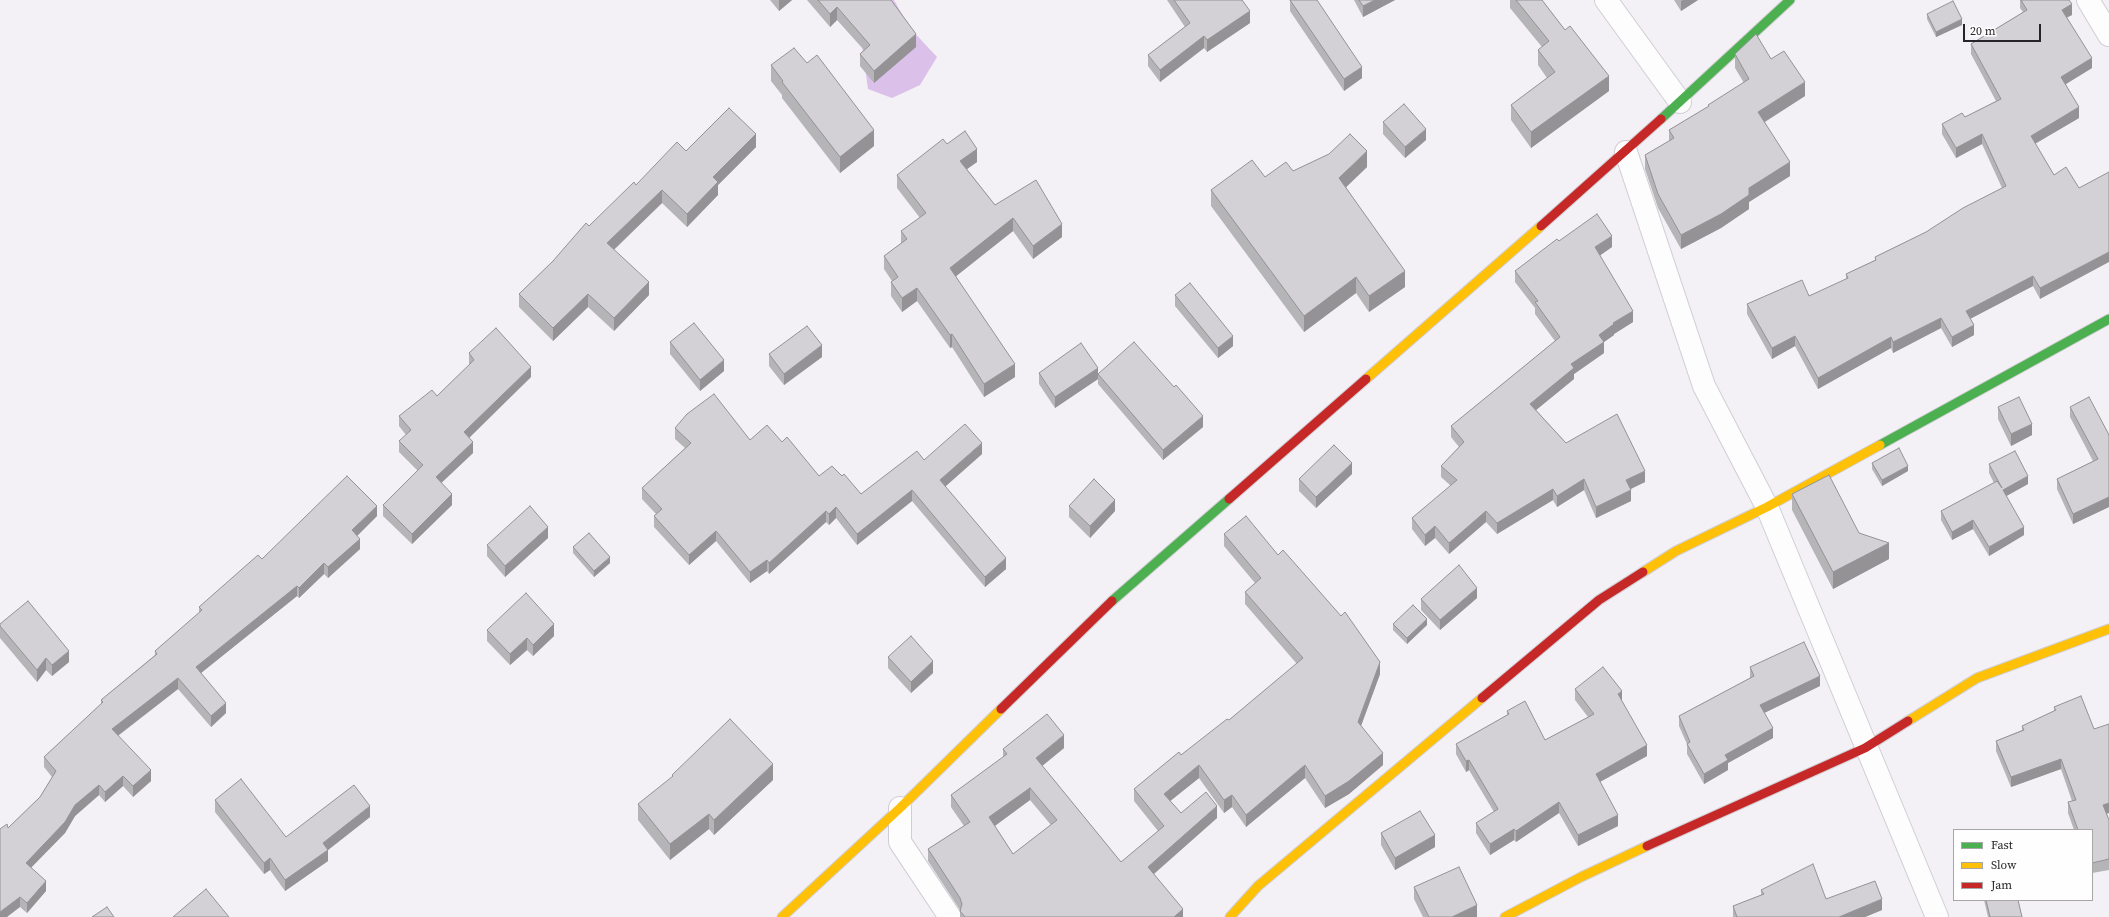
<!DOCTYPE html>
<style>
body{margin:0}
#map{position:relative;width:2109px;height:917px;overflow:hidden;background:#f3f0f6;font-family:"Source Serif 4",serif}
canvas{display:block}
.legend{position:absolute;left:1953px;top:829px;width:140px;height:72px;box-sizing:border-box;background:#fefefe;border:1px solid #a8a7a8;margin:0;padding:5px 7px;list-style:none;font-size:12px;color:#272428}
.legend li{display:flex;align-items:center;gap:8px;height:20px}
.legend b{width:20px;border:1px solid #a8a7a8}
.scale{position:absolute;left:1963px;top:24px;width:78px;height:18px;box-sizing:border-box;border:2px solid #272428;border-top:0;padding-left:5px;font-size:12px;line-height:14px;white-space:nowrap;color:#272428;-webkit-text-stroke:3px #fefefe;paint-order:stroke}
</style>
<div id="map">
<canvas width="2109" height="917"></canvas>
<ul class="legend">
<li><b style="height:5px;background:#4caf50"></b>Fast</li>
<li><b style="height:5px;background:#ffc107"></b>Slow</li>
<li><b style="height:5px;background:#c62828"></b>Jam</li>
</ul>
<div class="scale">20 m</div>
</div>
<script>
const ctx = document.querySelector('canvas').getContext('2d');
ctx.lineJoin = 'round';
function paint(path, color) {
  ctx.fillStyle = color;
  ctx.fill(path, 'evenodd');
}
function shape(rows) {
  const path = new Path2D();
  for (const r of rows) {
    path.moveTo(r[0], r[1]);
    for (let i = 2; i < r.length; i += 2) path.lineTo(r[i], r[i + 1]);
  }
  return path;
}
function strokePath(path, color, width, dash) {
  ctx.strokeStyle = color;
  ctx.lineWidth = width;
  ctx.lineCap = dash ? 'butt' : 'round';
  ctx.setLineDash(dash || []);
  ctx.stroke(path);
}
paint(shape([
 [825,0,894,0,910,28,937,57,920,85,892,98,868,89,862,46]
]), '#dbc0e9');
const street = shape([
 [1606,0,1680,102],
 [2088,0,2109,35],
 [1626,152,1704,386,1767,507,1937,917],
 [900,808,900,842,950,917]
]);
const fast = shape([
 [1661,119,1790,0],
 [1880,445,2109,319],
 [1112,601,1229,499]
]);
const slow = shape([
 [1366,379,1541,226],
 [1643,572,1676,551,1767,507,1880,445],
 [1908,721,1977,678,2109,629],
 [782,917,900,808,1001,709],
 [1230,917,1258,886,1482,698],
 [1505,917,1581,877,1647,846]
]);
const jam = shape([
 [1541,226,1661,119],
 [1229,499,1366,379],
 [1482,698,1599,600,1643,572],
 [1001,709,1112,601],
 [1647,846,1865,748,1908,721]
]);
strokePath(street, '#d0ced3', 24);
strokePath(fast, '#d0ced3', 11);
strokePath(slow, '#d0ced3', 11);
strokePath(jam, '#d0ced3', 11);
strokePath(street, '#fdfdfe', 22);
strokePath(fast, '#4caf50', 9);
strokePath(slow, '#ffc107', 9);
strokePath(jam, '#c62828', 9);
paint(shape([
 [770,0,792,0,779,11],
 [807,0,891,0,916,47,874,83,860,66,860,54,864,50,837,20,830,27],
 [1167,0,1242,0,1250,23,1207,52,1204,48,1160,82,1148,66,1148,55,1185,27],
 [1290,0,1362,78,1344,91,1290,11],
 [1354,0,1395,0,1363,17],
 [1510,0,1542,0,1565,30,1609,91,1531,148,1511,120,1511,105,1547,78,1538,65,1538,50,1542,47,1510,8],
 [1674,0,1698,0,1681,11],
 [2020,0,2069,0,2072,15,2067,17,2092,68,2066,84,2079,118,2035,144,2054,175,2040,299,2033,286,1970,319,1974,335,1952,347,1941,328,1893,353,1891,348,1818,389,1795,346,1772,359,1747,314,1747,304,1809,296,1846,280,1846,274,1875,260,1875,257,1926,232,2002,188,1982,144,1956,158,1942,134,1942,124,1965,117,1996,101,1971,54,1971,44,2023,12,2020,8],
 [1927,14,1962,25,1936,37,1927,19],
 [1735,54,1771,59,1805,96,1765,122,1790,176,1749,202,1749,209,1721,228,1681,249,1658,208,1645,169,1645,155,1669,141,1669,130,1708,107,1708,105,1744,83,1735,68],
 [771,65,874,146,840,173,782,98,782,95,771,81],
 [1383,122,1426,140,1405,158,1383,134],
 [947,144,977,162,967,169,995,205,1062,237,1033,259,1013,231,956,276,1015,377,984,397,952,347,950,348,917,301,902,312,891,296,891,282,892,281,884,269,884,256,901,243,901,231,920,218,897,188,897,175],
 [756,147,718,185,718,195,687,227,662,203,614,250,649,295,614,331,588,307,553,341,519,307,519,294,589,226,686,151],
 [1367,167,1346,187,1405,287,1369,312,1356,293,1304,332,1211,206,1211,190,1293,171],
 [1559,241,1612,247,1600,255,1633,322,1614,334,1614,335,1604,342,1604,353,1574,374,1574,379,1536,410,1566,443,1645,482,1631,489,1631,501,1596,518,1584,490,1557,507,1553,500,1497,534,1486,522,1449,554,1435,538,1425,546,1412,529,1412,518,1451,486,1441,477,1441,466,1459,447,1451,437,1451,426,1555,341,1535,314,1535,308,1515,282,1515,271],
 [1175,295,1233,346,1218,358,1175,306],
 [670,342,724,371,700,391,670,354],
 [469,353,531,377,469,437,473,453,441,483,452,505,412,544,383,516,383,505,418,471,399,452,399,441,406,435,399,426,399,416,437,396,469,365],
 [769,354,822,357,784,385,769,366],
 [1039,373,1098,379,1055,408,1039,384],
 [1098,374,1203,427,1163,460,1098,384],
 [1998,407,2032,435,2011,446,1998,419],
 [2070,407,2109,435,2109,507,2073,524,2057,489,2057,479,2093,461,2070,417],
 [675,428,750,440,782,442,819,476,842,476,861,494,924,460,982,454,945,487,1006,569,985,587,912,501,857,545,836,518,829,525,826,522,769,574,767,571,750,583,716,541,689,565,654,527,654,516,656,514,642,499,642,488,685,448,675,439],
 [1872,463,1908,471,1882,486,1872,469],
 [1989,464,2028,484,2006,496,2024,535,1989,556,1973,529,1952,540,1941,520,1941,511,1994,483,1989,473],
 [1352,474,1316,508,1299,491,1299,479],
 [1792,494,1859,533,1889,559,1833,589,1792,510],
 [1069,506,1115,511,1090,538,1069,517],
 [377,516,357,536,360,549,328,578,324,574,299,598,297,596,201,673,226,713,211,727,178,689,118,736,151,781,133,797,123,786,105,802,99,795,75,816,65,833,31,867,46,891,27,913,20,907,8,828,40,797,52,777,44,767,44,757,101,704,101,700,155,655,155,651,199,613,199,607,262,559],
 [1224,534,1278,555,1380,674,1361,726,1383,765,1349,794,1325,808,1305,778,1246,827,1232,807,1224,813,1199,778,1170,801,1181,813,1217,818,1154,874,1183,917,960,917,960,910,928,861,928,849,964,826,951,807,951,795,1003,758,1003,749,1064,748,1042,766,1121,862,1158,831,1134,801,1134,789,1229,720,1297,664,1245,604,1245,592,1255,583,1224,546],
 [1030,800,1051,825,1013,854,995,826],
 [548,538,505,577,487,556,487,545],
 [573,547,610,563,594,577,573,553],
 [1477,598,1440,630,1421,610,1421,599],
 [0,624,69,662,52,676,46,670,37,682,0,638],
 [1393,624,1427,625,1407,644,1393,630],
 [487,630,554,636,533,656,527,650,510,665,487,641],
 [888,657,933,673,911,693,888,668],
 [1750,667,1820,686,1764,713,1773,738,1728,763,1728,770,1704,784,1687,754,1687,744,1679,726,1679,716,1750,678],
 [1575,689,1622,701,1647,756,1600,782,1618,826,1578,846,1559,813,1516,842,1514,840,1490,855,1476,833,1476,823,1494,812,1469,770,1466,772,1456,754,1456,744,1507,715,1507,711,1545,740,1588,717,1575,700],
 [2054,707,2107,814,2109,820,2109,870,2092,873,2092,830,2074,830,2068,813,2068,802,2072,801,2061,769,2011,787,1996,751,1996,741,2022,730,2022,726,2054,711],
 [672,775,773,780,714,835,709,829,670,860,638,820,638,804,672,778],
 [215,800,286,837,370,817,328,850,328,861,285,891,270,870,264,874,215,812],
 [1381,833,1435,847,1395,870,1381,845],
 [1414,887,1477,917,1423,917,1414,899],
 [1761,890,1826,899,1882,910,1865,917,1733,917,1733,906,1761,895],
 [1984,900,2018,900,2022,917,1988,917]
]), '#b5b4b7');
paint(shape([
 [779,0,792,0,779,11],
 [1375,0,1395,0,1363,17,1363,6],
 [1683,0,1698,0,1681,11,1681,1],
 [2072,4,2072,15,2062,20,2062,10],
 [837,7,837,20,830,27,830,14],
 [1250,11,1250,23,1207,52,1207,40],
 [1962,19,1962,25,1936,37,1936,32],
 [916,34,916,47,874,83,874,71],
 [1204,36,1204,48,1160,82,1160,70],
 [2092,58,2092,68,2061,87,2061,77],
 [1362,67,1362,78,1344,91,1344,79],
 [1609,76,1609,91,1531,148,1531,132],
 [1805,82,1805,96,1758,126,1758,112],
 [2079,107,2079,118,2031,146,2031,136],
 [1426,129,1426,140,1405,158,1405,147],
 [874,130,874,146,840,173,840,157],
 [756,134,756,147,718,185,718,195,687,227,687,214,713,177],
 [1982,134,1982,144,1956,158,1956,148],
 [977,149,977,162,960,174,960,161],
 [1367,151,1367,167,1339,194,1339,178],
 [1790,162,1790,176,1749,202,1749,209,1721,228,1681,249,1681,235,1749,188],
 [662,190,662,203,607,256,607,243],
 [1013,218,1013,231,950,281,950,268],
 [1062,224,1062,237,1033,259,1033,246],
 [1612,236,1612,247,1595,259,1595,247],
 [2109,252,2109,262,2040,299,2040,288],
 [1405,271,1405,287,1369,312,1369,296],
 [2033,276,2033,286,1966,321,1966,311],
 [1356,277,1356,293,1304,332,1304,316],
 [649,282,649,295,614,331,614,318],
 [917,288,917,301,902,312,902,298],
 [588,294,588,307,553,341,553,328],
 [1633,311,1633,322,1614,334,1614,335,1604,342,1604,353,1574,374,1574,379,1530,415,1530,404,1571,364,1599,335,1613,323],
 [1941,318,1941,328,1893,353,1893,342],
 [1974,325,1974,335,1952,347,1952,337],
 [952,334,952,347,950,348,950,335],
 [1233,336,1233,346,1218,358,1218,348],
 [1795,336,1795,346,1772,359,1772,348],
 [1891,337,1891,348,1818,389,1818,378],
 [822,345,822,357,784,385,784,374],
 [724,360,724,371,700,391,700,380],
 [1015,364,1015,377,984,397,984,384],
 [531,367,531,377,464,443,464,432],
 [1098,368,1098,379,1055,408,1055,397],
 [1203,416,1203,427,1163,460,1163,450],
 [2032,424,2032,435,2011,446,2011,434],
 [473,442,473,453,436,488,436,477],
 [982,443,982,454,940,491,940,480],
 [1352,463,1352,474,1316,508,1316,497],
 [1908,466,1908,471,1882,486,1882,480],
 [1645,471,1645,482,1626,491,1626,480],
 [2028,476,2028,484,2003,498,2003,490],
 [1584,479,1584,490,1557,507,1557,496],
 [1553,489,1553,500,1497,534,1497,523],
 [912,490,912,501,857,545,857,534],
 [1631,490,1631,501,1596,518,1596,507],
 [452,494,452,505,412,544,412,534],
 [2109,497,2109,507,2073,524,2073,514],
 [1115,500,1115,511,1090,538,1090,526],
 [377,506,377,516,352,541,352,530],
 [836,507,836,518,829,525,829,514],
 [826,511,826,522,769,574,769,563],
 [1486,511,1486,522,1449,554,1449,543],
 [1973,520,1973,529,1952,540,1952,532],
 [1435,526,1435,538,1425,546,1425,535],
 [548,527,548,538,505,577,505,566],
 [2024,527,2024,535,1989,556,1989,547],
 [716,531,716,541,689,565,689,555],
 [360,539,360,549,328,578,328,567],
 [1889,543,1889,559,1833,589,1833,572],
 [610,557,610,563,594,577,594,571],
 [1006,558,1006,569,985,587,985,577],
 [767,560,767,571,750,583,750,572],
 [324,563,324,574,299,598,299,588],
 [297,586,297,596,196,677,196,667],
 [1477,588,1477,598,1440,630,1440,620],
 [1427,619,1427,625,1407,644,1407,638],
 [554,624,554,636,533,656,533,645],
 [527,638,527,650,510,665,510,654],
 [69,651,69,662,52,676,52,665],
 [46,658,46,670,37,682,37,670],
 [933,661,933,673,911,693,911,682],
 [1380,662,1380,674,1358,734,1358,722],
 [1820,676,1820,686,1760,715,1760,705],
 [178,678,178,689,112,740,112,729],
 [1622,691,1622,701,1618,694],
 [226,703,226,713,211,727,211,716],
 [1773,728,1773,738,1728,763,1728,770,1704,784,1704,774,1725,755],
 [1064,735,1064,748,1036,771,1036,758],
 [1647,745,1647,756,1596,784,1596,774],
 [1383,753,1383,765,1349,794,1325,808,1325,796],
 [2061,759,2061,769,2011,787,2011,777],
 [1469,760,1469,770,1466,772,1466,761],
 [773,764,773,780,714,835,714,820],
 [1199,765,1199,778,1164,806,1164,794],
 [1305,765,1305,778,1246,827,1246,815],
 [151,770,151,781,133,797,133,786],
 [123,776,123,786,105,802,105,792],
 [99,785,99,795,75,816,65,833,26,873,26,863,75,805],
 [1030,788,1030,800,989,830,989,817],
 [1232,795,1232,807,1224,813,1224,800],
 [1559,802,1559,813,1516,842,1516,831],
 [2109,803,2109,813,2103,815,2103,805],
 [370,806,370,817,328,850,328,861,285,891,285,880,323,843],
 [1217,806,1217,818,1148,879,1148,867],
 [709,814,709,829,670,860,670,844],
 [1618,815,1618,826,1578,846,1578,835],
 [1514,829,1514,840,1490,855,1490,844],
 [1435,835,1435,847,1395,870,1395,858],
 [270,858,270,870,264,874,264,863],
 [46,881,46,891,27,913,27,903],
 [20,897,20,907,7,917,0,917,0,912],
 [1882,899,1882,910,1865,917,1839,917],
 [1477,905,1477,917,1452,917],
 [1183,909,1183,917,1174,917]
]), '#949295');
const building = shape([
 [818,0,891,0,916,34,874,71,860,54,870,45,837,7,830,14,818,0],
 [1174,0,1242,0,1250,11,1207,40,1204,36,1160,70,1148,55,1190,23,1174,0],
 [1290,0,1317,0,1362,67,1344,79,1290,0],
 [1359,0,1375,0,1363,6,1359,0],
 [1516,0,1542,0,1565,30,1570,26,1609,76,1531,132,1511,105,1555,72,1538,50,1549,41,1516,0],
 [2021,0,2069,0,2072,4,2062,10,2092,58,2061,77,2079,107,2031,136,2054,175,2066,167,2079,188,2109,172,2109,252,2040,288,2033,276,1966,311,1974,325,1952,337,1941,318,1893,342,1891,337,1818,378,1795,336,1772,348,1747,304,1802,280,1809,296,1848,278,1846,274,1876,260,1875,257,1926,232,1963,208,2006,186,1982,134,1956,148,1942,124,1962,113,1965,117,2001,99,1971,44,2027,10,2021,0],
 [1953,1,1962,19,1936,32,1927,14,1953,1],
 [1756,34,1771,59,1784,51,1805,82,1758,112,1790,162,1749,188,1749,195,1721,214,1681,235,1658,194,1645,155,1674,138,1669,130,1709,106,1708,105,1749,79,1735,54,1756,34],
 [794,48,807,63,817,55,874,130,840,157,782,82,783,81,771,65,794,48],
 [1404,104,1426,129,1405,147,1383,122,1404,104],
 [729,108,756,134,713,177,718,182,687,214,662,190,607,243,649,282,614,318,588,294,553,328,519,294,553,261,586,223,589,226,634,182,636,185,677,142,686,151,729,108],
 [965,131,977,149,960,161,995,205,1036,180,1062,224,1033,246,1013,218,950,268,1015,364,984,384,952,334,950,335,917,288,902,298,891,282,898,277,884,256,907,239,901,231,926,213,897,175,943,139,947,144,965,131],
 [1350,134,1367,151,1339,178,1405,271,1369,296,1356,277,1304,316,1211,190,1252,160,1265,177,1286,162,1293,171,1329,154,1350,134],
 [1597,214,1612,236,1595,247,1633,311,1613,323,1614,324,1599,335,1604,342,1571,364,1574,368,1530,404,1566,443,1617,414,1645,471,1626,480,1631,490,1596,507,1584,479,1557,496,1553,489,1497,523,1486,511,1449,543,1435,526,1425,535,1412,518,1457,480,1441,466,1464,442,1451,426,1560,337,1535,302,1538,301,1515,271,1557,239,1559,241,1597,214],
 [1190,283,1233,336,1218,348,1175,295,1190,283],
 [694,323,724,360,700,380,670,342,694,323],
 [807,326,822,345,784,374,769,354,807,326],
 [496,328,531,367,464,432,473,442,436,477,452,494,412,534,383,505,423,465,399,441,411,430,399,416,432,390,437,396,474,360,469,353,496,328],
 [1134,342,1174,387,1176,385,1203,416,1163,450,1098,374,1134,342],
 [1081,343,1098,368,1055,397,1039,373,1081,343],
 [714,394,750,440,767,425,782,442,787,437,819,476,832,466,842,476,844,474,861,494,917,451,924,460,965,424,982,443,940,480,1006,558,985,577,912,490,857,534,836,507,829,514,826,511,769,563,767,560,750,572,716,531,689,555,654,516,662,509,642,488,691,443,675,428,687,414,714,394],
 [2019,397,2032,424,2011,434,1998,407,2019,397],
 [2089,397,2109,435,2109,497,2073,514,2057,479,2098,459,2070,407,2089,397],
 [1334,445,1352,463,1316,497,1299,479,1334,445],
 [1899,448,1908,466,1882,480,1872,463,1899,448],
 [2015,451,2028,476,2003,490,2024,527,1989,547,1973,520,1952,532,1941,511,1997,481,2002,488,1989,464,2015,451],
 [1829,475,1859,533,1889,543,1833,572,1792,494,1829,475],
 [347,476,377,506,352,530,360,539,328,567,324,563,299,588,297,586,196,667,226,703,211,716,178,678,112,729,151,770,133,786,123,776,105,792,99,785,75,805,65,822,26,863,46,881,27,903,20,897,0,912,0,829,7,824,8,828,40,797,56,771,44,757,103,702,101,700,157,654,155,651,202,610,199,607,258,555,262,559,347,476],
 [1094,479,1115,500,1090,526,1069,506,1094,479],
 [530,506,548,527,505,566,487,545,530,506],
 [1246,516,1278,555,1283,550,1341,616,1345,612,1380,662,1358,722,1383,753,1349,781,1325,796,1305,765,1246,815,1232,795,1224,800,1199,765,1164,794,1181,813,1206,792,1217,806,1148,867,1183,909,1174,917,965,917,960,911,962,904,960,898,928,849,970,822,951,795,1007,754,1003,749,1047,714,1064,735,1036,758,1121,862,1164,826,1134,789,1179,752,1181,755,1227,719,1229,720,1303,658,1245,592,1261,578,1224,534,1246,516],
 [1030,788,1057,820,1013,854,989,817,1030,788],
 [589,533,610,557,594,571,573,547,589,533],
 [1459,565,1477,588,1440,620,1421,599,1459,565],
 [526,593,554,624,533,645,527,638,510,654,487,630,526,593],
 [28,601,69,651,52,665,46,658,37,670,0,626,0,624,28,601],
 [1413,605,1427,619,1407,638,1393,624,1413,605],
 [911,636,933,661,911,682,888,657,911,636],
 [1804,642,1820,676,1760,705,1773,728,1725,755,1728,760,1704,774,1687,744,1690,742,1679,716,1754,676,1750,667,1804,642],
 [1603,667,1622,691,1618,694,1647,745,1596,774,1618,815,1578,835,1559,802,1516,831,1514,829,1490,844,1476,823,1498,809,1469,760,1466,761,1456,744,1509,714,1507,711,1525,701,1545,740,1594,714,1575,689,1603,667],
 [2081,696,2094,729,2109,724,2109,803,2103,805,2109,820,2109,859,2092,863,2092,830,2078,830,2068,802,2076,800,2061,759,2011,777,1996,741,2024,730,2022,726,2056,710,2054,707,2081,696],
 [730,719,773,764,714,820,709,814,670,844,638,804,673,776,672,775,730,719],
 [241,779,286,837,354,785,370,806,323,843,328,850,285,880,270,858,264,863,215,800,241,779],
 [1420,811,1435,835,1395,858,1381,833,1420,811],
 [1813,864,1826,899,1875,881,1882,899,1839,917,1737,917,1733,906,1764,894,1761,890,1813,864],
 [1459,867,1477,905,1452,917,1429,917,1414,887,1459,867],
 [206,889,229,917,173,917,206,889],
 [1986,900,2018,900,2022,917,1990,917,1986,900],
 [107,907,114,917,92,917,107,907]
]);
paint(building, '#d3d1d5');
strokePath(building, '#949295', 1);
</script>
